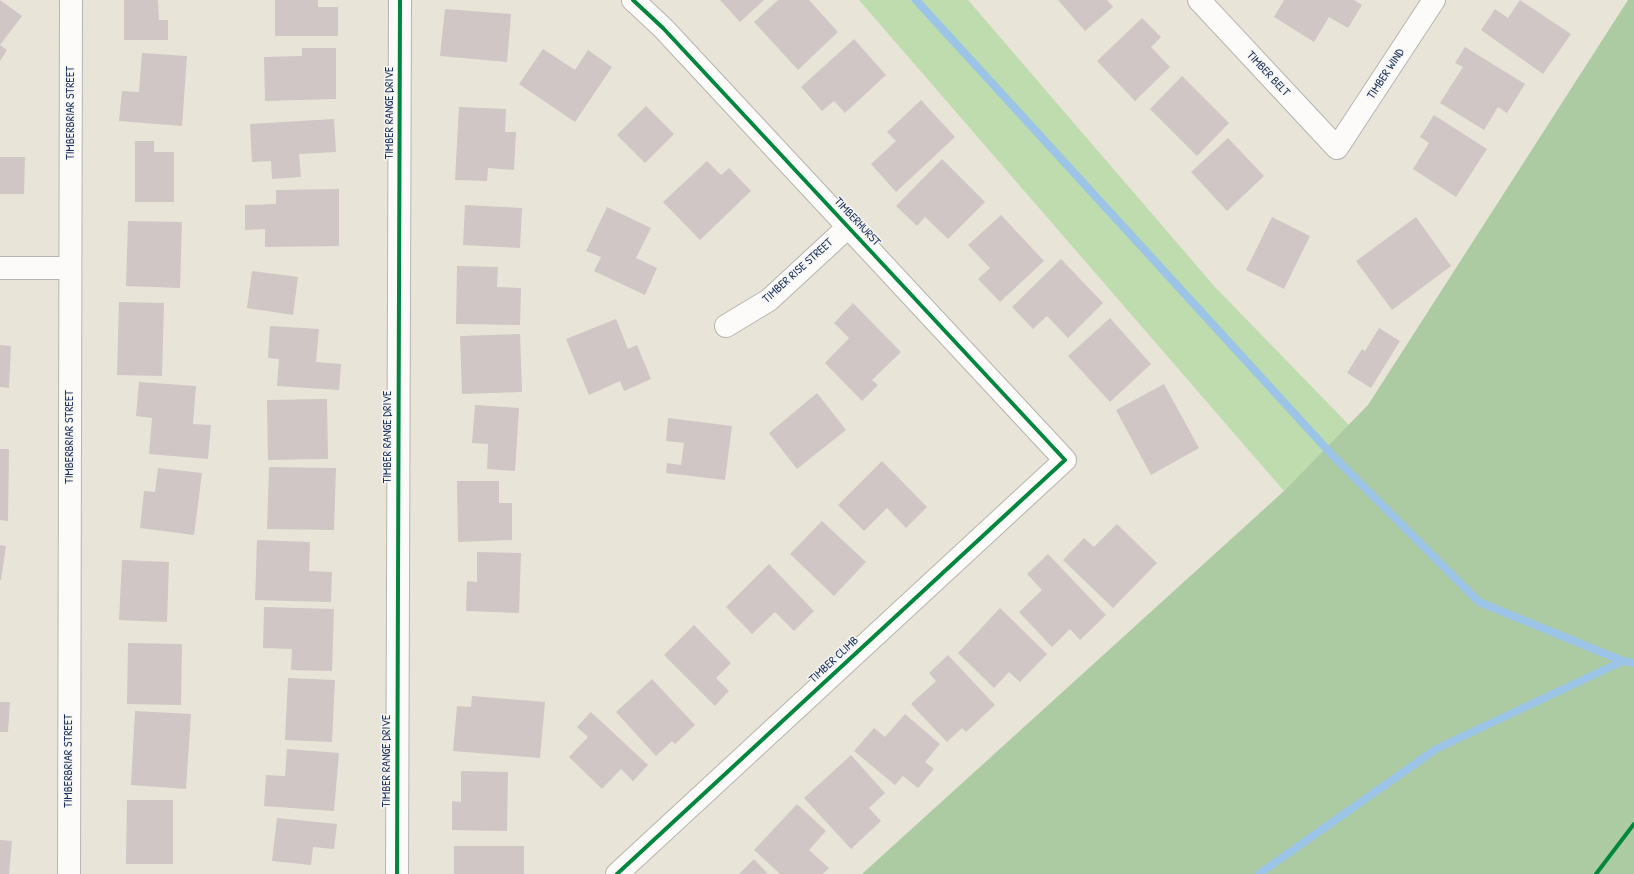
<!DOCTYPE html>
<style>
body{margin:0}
canvas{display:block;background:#e8e4d7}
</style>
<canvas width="1634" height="874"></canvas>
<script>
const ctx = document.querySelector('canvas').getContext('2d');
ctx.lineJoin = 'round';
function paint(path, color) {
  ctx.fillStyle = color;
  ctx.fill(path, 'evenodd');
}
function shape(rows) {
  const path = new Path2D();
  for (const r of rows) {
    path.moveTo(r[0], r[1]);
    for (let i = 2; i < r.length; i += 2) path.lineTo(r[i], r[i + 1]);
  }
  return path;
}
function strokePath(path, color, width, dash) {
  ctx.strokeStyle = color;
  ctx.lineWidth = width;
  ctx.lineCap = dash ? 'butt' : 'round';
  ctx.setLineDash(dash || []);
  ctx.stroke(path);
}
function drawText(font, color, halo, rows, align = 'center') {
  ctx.font = font + ' "Patrick Hand",sans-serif';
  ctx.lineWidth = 3;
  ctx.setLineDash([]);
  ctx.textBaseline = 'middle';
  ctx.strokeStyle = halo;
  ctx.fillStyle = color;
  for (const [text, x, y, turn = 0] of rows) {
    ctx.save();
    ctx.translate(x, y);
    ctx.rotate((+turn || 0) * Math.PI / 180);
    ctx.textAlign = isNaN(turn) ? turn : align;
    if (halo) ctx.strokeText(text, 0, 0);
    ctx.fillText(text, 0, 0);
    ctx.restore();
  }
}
paint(shape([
 [859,0,968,0,1215,287,1349,425,1284,491]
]), '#bedcad');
paint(shape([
 [1628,0,1634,0,1634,874,862,874,1284,491,1368,405]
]), '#adcba2');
strokePath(shape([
 [916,0,1334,457,1479,602,1623,661],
 [1259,874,1436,749,1623,661,1634,663]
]), '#9bc4e6', 8);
paint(shape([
 [0,0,22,16,0,45,7,50,0,61],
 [124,0,158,0,159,20,168,20,168,40,124,40],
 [275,0,318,0,318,7,338,7,338,36,275,36],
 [720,0,764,0,740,22],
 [778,0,809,0,838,32,798,70,754,22],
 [1058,0,1107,0,1113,7,1085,31],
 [1284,0,1354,0,1362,5,1348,28,1329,17,1314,42,1274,17],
 [1520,0,1571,34,1543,74,1481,30,1495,9,1508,18],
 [445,9,511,14,507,62,440,56],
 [1142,18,1161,37,1151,47,1170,67,1135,101,1097,61],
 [854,39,886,75,845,113,834,101,822,111,801,87],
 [1465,47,1525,84,1507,113,1498,107,1484,130,1440,103,1463,67,1455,63],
 [302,48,336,48,336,99,265,101,264,57,302,56],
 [543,49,575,70,588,50,612,67,575,122,519,84],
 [142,53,187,56,182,126,119,121,122,91,139,92],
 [1182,76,1229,123,1197,156,1150,109],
 [921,100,955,137,896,192,871,164,896,141,887,132],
 [646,106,674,134,645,163,617,135],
 [459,107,506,109,505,132,516,132,514,170,488,168,487,181,455,180],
 [1434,115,1487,149,1456,197,1413,169,1429,143,1420,137],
 [334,119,336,152,299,154,301,177,272,179,271,161,252,162,250,124],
 [1228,138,1264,176,1227,211,1191,172],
 [135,141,154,141,154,152,174,152,174,202,135,202],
 [0,157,25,157,24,194,0,194],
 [942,159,985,202,948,239,925,217,917,226,896,206],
 [707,161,721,175,729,168,751,191,700,240,663,202],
 [339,189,339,246,265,247,265,229,245,230,245,205,276,204,276,190],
 [465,205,522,208,520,248,463,245],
 [607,207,651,228,636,258,657,268,645,295,594,271,601,257,586,251],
 [1001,215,1044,261,1000,302,978,279,990,268,968,245],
 [1272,217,1310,236,1284,289,1246,270],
 [1416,217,1451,266,1392,310,1356,261],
 [128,221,182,222,180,288,126,286],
 [1061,259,1103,303,1068,338,1047,316,1033,329,1012,307],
 [457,266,498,267,497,287,521,288,520,325,456,324],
 [252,271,298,277,293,315,247,308],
 [119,302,164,303,162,376,117,375],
 [853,303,901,352,872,380,878,385,862,401,825,363,849,338,834,323],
 [1110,318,1151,364,1110,402,1068,356],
 [616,319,628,349,637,345,651,379,624,391,620,381,589,395,566,339],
 [270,326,319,329,316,362,341,364,339,390,277,386,279,359,268,358],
 [1379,328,1400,341,1371,388,1347,373,1362,349,1365,351],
 [520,334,522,392,462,394,460,336],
 [0,345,11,346,9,388,0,387],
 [139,382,196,386,193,424,211,425,208,459,149,454,152,418,136,416],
 [1164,384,1199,448,1151,475,1116,410],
 [817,393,846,430,797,469,769,433],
 [327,399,328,459,268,460,267,400],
 [475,405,519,408,515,471,487,469,488,444,472,443],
 [668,418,732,426,725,480,666,473,667,463,681,465,684,443,666,441],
 [0,449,9,449,8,521,0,520],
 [882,461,927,507,906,528,887,508,864,531,838,505],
 [269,467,336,468,334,530,267,529],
 [158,468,202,473,194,535,140,528,144,491,155,492],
 [457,481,499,481,499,503,512,503,512,540,458,542],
 [822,521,866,562,834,596,790,554],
 [1117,524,1157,563,1113,608,1063,560,1084,538,1094,547],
 [257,540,310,542,309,571,332,572,331,602,255,600],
 [0,545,6,546,1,580,0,580],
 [477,552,521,553,519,613,466,611,467,581,477,582],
 [1048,554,1106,615,1080,640,1070,629,1052,647,1019,612,1042,590,1027,574],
 [122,560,169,562,167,622,119,620],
 [769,564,814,611,794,631,775,612,752,634,726,607],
 [264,607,334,609,332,671,291,670,292,649,263,648],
 [1000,608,1047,654,1020,682,1009,672,994,688,958,653],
 [694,625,731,663,716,678,729,691,715,706,664,655],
 [128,643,182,644,181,705,127,704],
 [948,655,995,705,966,732,962,728,947,742,911,704,936,681,929,673],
 [288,678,335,680,332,742,285,740],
 [652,679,695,725,675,744,672,741,656,756,616,712],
 [472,696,545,702,540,758,453,751,457,706,471,707],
 [0,702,10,702,8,732,0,732],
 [135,711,191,714,186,789,131,785],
 [591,712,648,765,633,781,621,769,602,789,569,757,588,737,577,727],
 [905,714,940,744,925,762,934,769,918,788,903,776,895,785,854,751,874,728,885,737],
 [287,749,339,753,334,811,264,806,266,775,285,776],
 [851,755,885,793,869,808,881,821,851,849,804,798],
 [461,771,508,772,507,831,452,830,452,801,461,802],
 [127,800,173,800,173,864,126,864],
 [797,804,826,831,809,850,829,868,823,874,780,874,754,850],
 [277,818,337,824,334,849,313,847,311,865,272,861],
 [0,840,12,841,9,874,0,874],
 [454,846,524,846,524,874,454,874],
 [754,859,768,874,739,874]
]), '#d0c6c6');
const minor = shape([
 [1199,0,1337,148,1434,0],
 [0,268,70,268],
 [726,326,769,300,848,227],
 [69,874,71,0],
 [397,874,400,0],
 [617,874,1065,460,663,28,633,0]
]);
strokePath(minor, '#b5b4b1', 24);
strokePath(minor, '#fcfbf9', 22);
strokePath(shape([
 [397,874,400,0],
 [617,874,1065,460,663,28,633,0],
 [1596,874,1634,824]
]), '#00873e', 4);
drawText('12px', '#1b2f5e', '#f6f6f2', [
 ["TIMBER BELT",1268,74,47],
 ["TIMBER WIND",1386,74,-57],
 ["TIMBERBRIAR STREET",71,113,-90],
 ["TIMBER RANGE DRIVE",390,113,-90],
 ["TIMBERHURST",857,222,47],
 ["TIMBER RISE STREET",798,271,-42],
 ["TIMBERBRIAR STREET",70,437,-90],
 ["TIMBER RANGE DRIVE",388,437,-90],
 ["TIMBER CLIMB",834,660,-43],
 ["TIMBERBRIAR STREET",69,761,-90],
 ["TIMBER RANGE DRIVE",387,761,-90]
]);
</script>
